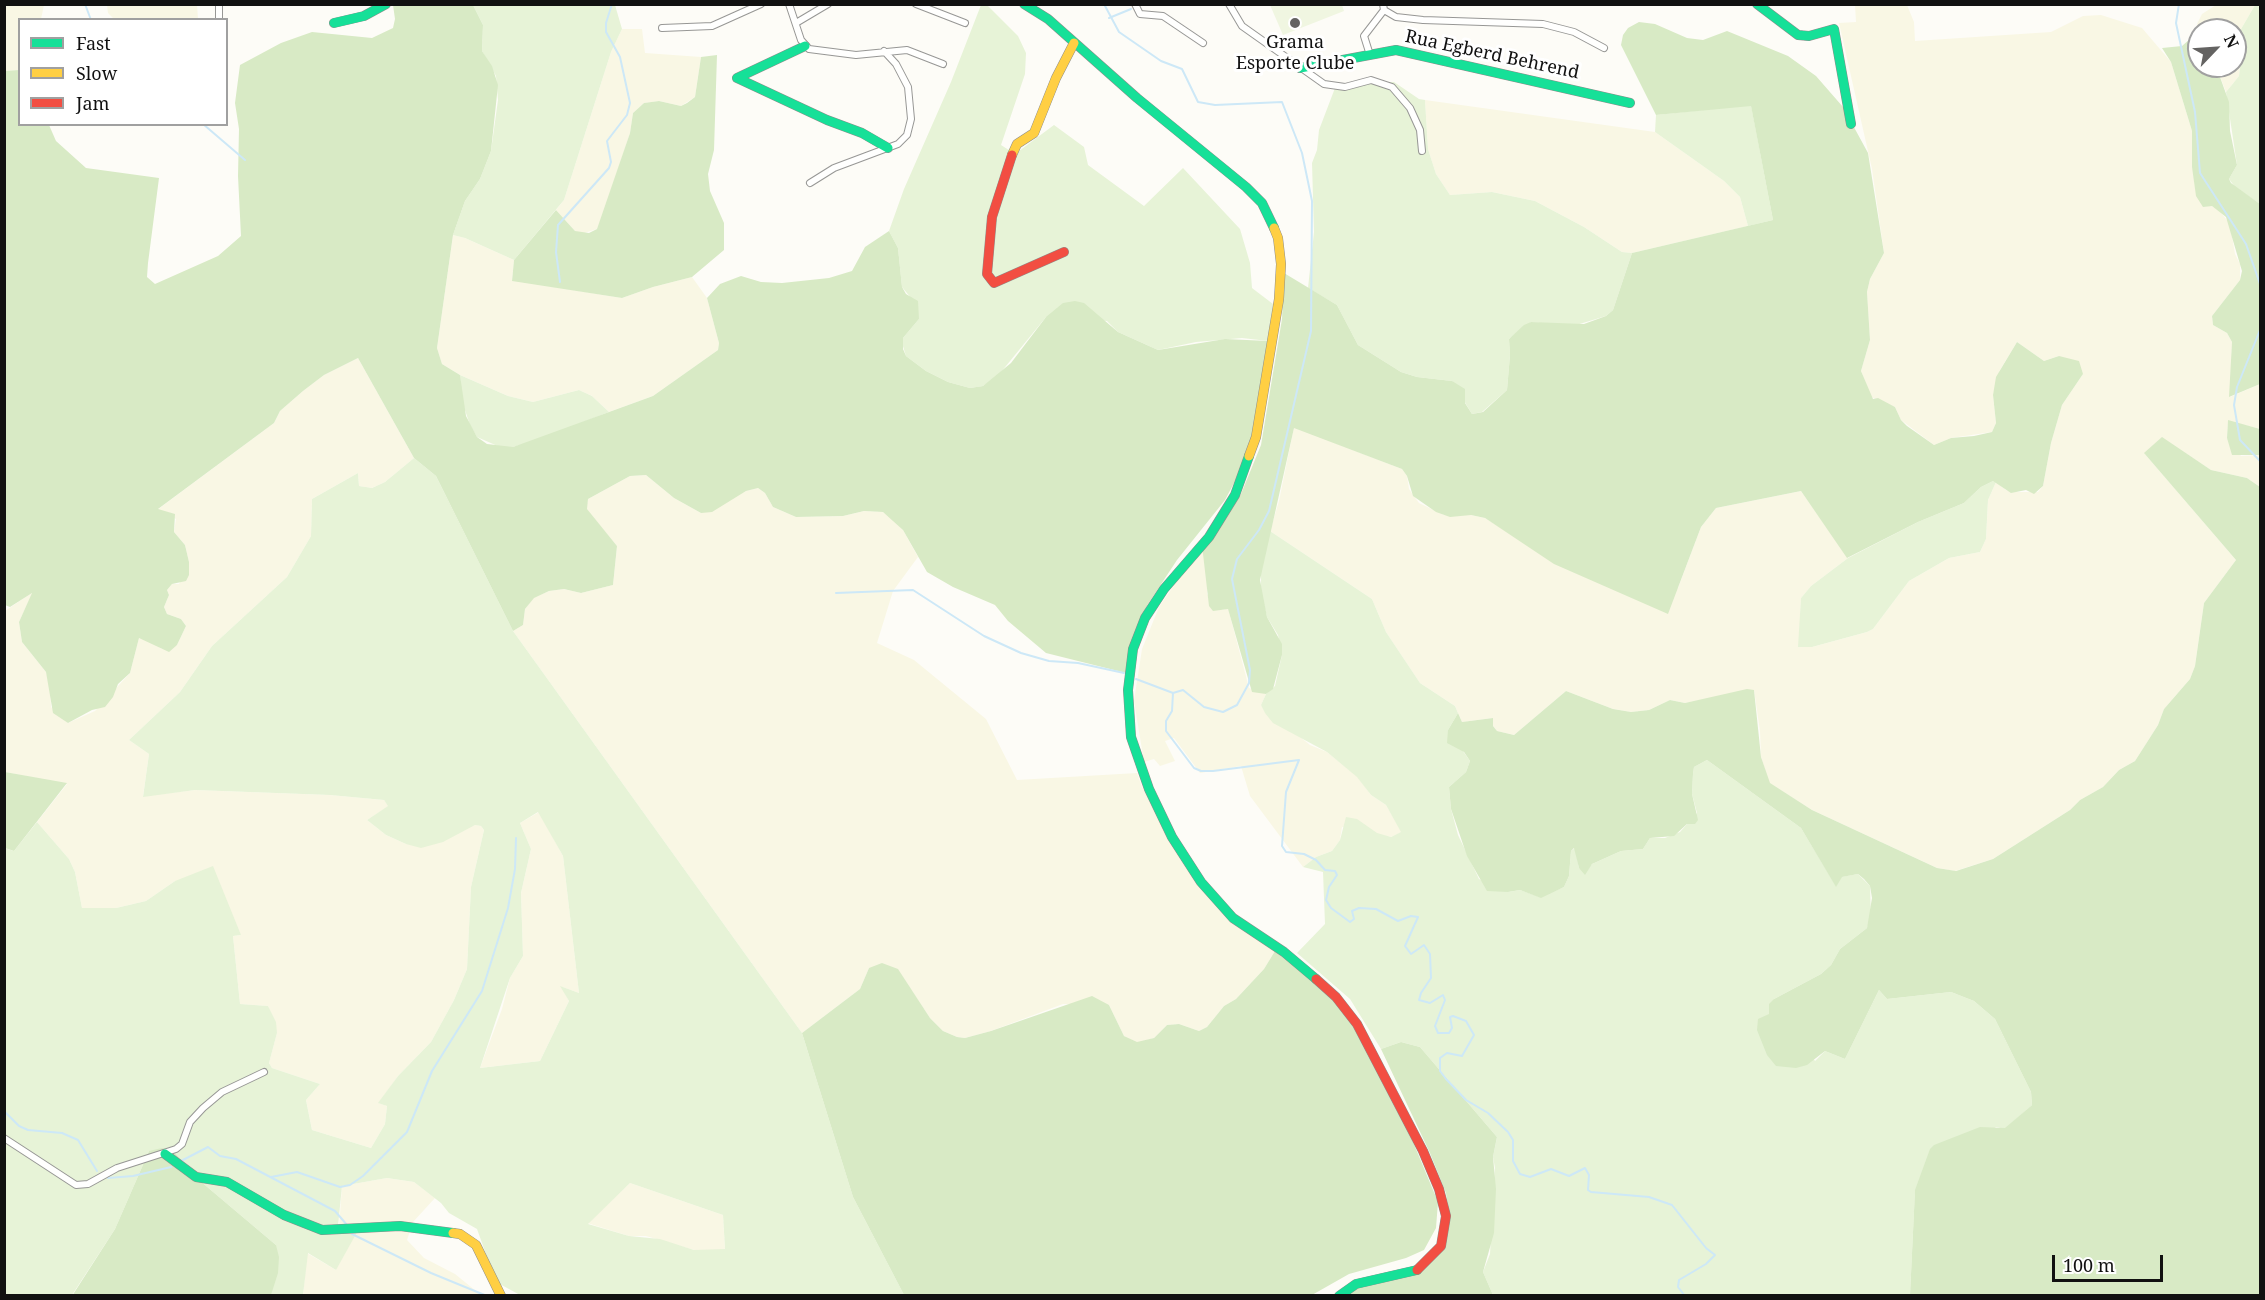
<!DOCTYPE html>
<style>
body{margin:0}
#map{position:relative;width:2265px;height:1300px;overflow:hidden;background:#fdfcf7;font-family:"Noto Serif",serif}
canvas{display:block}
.frame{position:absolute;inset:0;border:6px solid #111;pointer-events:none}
.legend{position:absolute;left:18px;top:18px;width:210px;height:108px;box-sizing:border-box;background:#fff;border:2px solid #a0a0a0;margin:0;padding:8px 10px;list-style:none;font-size:18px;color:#111}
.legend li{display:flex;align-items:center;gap:12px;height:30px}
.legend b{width:30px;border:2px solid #a0a0a0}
.north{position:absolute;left:2187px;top:18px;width:60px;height:60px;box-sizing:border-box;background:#fff;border:2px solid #a0a0a0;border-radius:50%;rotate:65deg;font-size:16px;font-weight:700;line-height:24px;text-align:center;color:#111}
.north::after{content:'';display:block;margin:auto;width:21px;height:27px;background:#646362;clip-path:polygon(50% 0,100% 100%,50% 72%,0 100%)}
.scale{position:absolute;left:2052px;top:1255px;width:111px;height:27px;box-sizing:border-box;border:3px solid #111;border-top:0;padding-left:8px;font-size:18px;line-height:21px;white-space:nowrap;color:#111;-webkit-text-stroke:4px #fff;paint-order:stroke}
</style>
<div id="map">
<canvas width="2265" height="1300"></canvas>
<div class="frame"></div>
<ul class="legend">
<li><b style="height:8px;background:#16e098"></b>Fast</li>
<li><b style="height:8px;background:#ffcf43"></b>Slow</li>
<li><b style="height:8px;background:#f24e42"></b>Jam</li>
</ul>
<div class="north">N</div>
<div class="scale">100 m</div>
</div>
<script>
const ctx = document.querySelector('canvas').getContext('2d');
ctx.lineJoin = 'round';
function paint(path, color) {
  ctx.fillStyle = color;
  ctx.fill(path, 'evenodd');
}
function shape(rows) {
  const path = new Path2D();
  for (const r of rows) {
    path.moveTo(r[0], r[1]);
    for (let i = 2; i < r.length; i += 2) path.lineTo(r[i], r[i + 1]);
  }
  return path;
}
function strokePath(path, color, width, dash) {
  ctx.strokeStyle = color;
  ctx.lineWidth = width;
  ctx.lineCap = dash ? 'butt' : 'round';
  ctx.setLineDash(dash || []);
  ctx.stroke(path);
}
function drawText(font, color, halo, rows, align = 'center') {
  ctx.font = font + ' "Noto Serif",serif';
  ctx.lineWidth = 6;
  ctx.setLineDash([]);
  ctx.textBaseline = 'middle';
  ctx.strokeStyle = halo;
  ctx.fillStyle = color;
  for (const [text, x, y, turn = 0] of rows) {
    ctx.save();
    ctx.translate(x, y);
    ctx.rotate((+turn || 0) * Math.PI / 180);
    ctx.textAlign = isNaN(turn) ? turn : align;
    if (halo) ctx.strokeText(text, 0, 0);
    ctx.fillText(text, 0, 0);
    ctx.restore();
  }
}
paint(shape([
 [4,5,44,5,41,19,20,20,19,70,5,71],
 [107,5,197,5,198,19,114,19,108,13],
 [1855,5,1907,5,1914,22,1915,41,2051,32,2083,16,2101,15,2142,28,2171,62,2192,131,2192,167,2212,206,2219,210,2230,224,2235,254,2240,264,2240,280,2212,316,2213,325,2227,333,2232,342,2230,397,2260,384,2260,429,2228,421,2227,438,2241,456,2260,455,2260,487,2247,478,2211,470,2162,438,2145,454,2236,560,2204,603,2195,666,2190,679,2164,709,2158,725,2135,761,2119,770,2103,787,2080,800,2070,810,1993,859,1955,871,1937,868,1812,810,1769,783,1761,757,1760,731,1754,690,1685,703,1670,700,1649,710,1631,712,1613,709,1566,691,1514,735,1497,731,1493,726,1493,718,1462,722,1455,706,1420,683,1386,632,1372,599,1270,531,1279,501,1294,427,1402,469,1407,476,1409,489,1419,503,1444,515,1471,515,1485,518,1511,534,1678,588,1701,527,1716,508,1801,491,1848,558,1811,586,1801,598,1799,647,1812,647,1867,632,1873,629,1909,581,1949,558,1980,552,1986,539,1988,500,1996,482,2006,490,2018,492,2038,492,2043,486,2051,443,2062,405,2083,374,2059,356,2044,361,2017,342,2000,370,1993,395,1996,423,1992,432,1951,438,1934,445,1901,420,1895,407,1871,397,1861,371,1870,340,1867,292,1870,279,1884,253,1872,169,1839,23,1856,22],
 [2216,5,2255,5,2241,29,2239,76,2226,92,2216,66,2235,66,2235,30,2199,31,2197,24,2202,14],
 [622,29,642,29,645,53,701,57,695,97,681,106,659,101,644,103,633,113,630,133,602,219,597,229,581,234,575,231,556,210,564,200,611,52],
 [1425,100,1655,132,1724,181,1740,197,1748,226,1632,253,1622,252,1584,227,1535,201,1492,192,1450,195,1436,174,1428,149],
 [453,235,465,238,514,260,512,280,622,298,653,287,692,277,707,298,719,343,718,350,653,396,609,412,592,396,579,390,533,402,508,396,460,375,442,364,437,348],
 [358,358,414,458,385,482,372,488,359,486,358,473,312,499,311,536,287,577,212,646,180,692,129,740,149,754,143,796,195,790,330,795,384,800,389,806,367,820,386,835,406,844,475,825,481,826,484,830,471,887,467,969,454,1000,431,1042,398,1076,379,1103,387,1106,385,1124,371,1148,312,1130,306,1100,320,1084,272,1068,269,1063,277,1033,268,1006,240,1004,233,936,241,935,175,881,146,901,116,908,82,908,75,872,69,859,37,822,67,784,5,772,5,611,33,592,19,622,22,642,46,672,50,684,51,707,68,723,95,711,130,673,139,638,150,641,162,649,177,645,186,626,181,619,167,614,164,607,169,595,167,590,172,584,179,584,189,562,185,545,174,532,176,519,157,510,274,423,280,411,303,391,324,375],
 [646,475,674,498,701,513,746,491,758,488,765,493,773,507,796,517,843,516,864,511,883,512,893,518,903,530,918,557,893,591,877,643,914,660,986,719,1017,780,1137,773,1142,787,1195,878,1275,951,1264,969,1236,999,1224,1006,1207,1027,1199,1031,1179,1024,1167,1025,1154,1038,1137,1043,1124,1036,1109,1005,1063,1004,991,1031,965,1038,957,1037,943,1031,930,1018,898,970,869,968,860,989,802,1033,513,631,523,625,525,609,533,598,549,591,564,589,581,593,613,585,617,546,586,509,588,499,630,476],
 [1202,545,1207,573,1207,594,1222,610,1228,608,1249,688,1266,694,1261,705,1310,745,1327,752,1358,777,1371,795,1386,805,1402,832,1391,837,1342,827,1340,840,1332,851,1316,857,1303,867,1250,796,1241,766,1200,773,1174,738,1165,741,1175,761,1160,766,1154,759,1144,762,1134,701,1142,649,1159,607],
 [539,812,563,856,579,993,562,987,569,1001,540,1061,480,1068,502,1009,510,978,523,956,521,893,531,849,520,823],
 [387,1178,414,1182,435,1198,413,1222,407,1240,424,1258,455,1274,481,1295,303,1296,307,1253,336,1270,342,1186],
 [630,1183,723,1215,725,1250,694,1250,646,1236,629,1236,587,1223]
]), '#f9f7e4');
paint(shape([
 [473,5,615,5,622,29,611,52,564,200,514,260,465,238,453,235,465,201,480,179,491,151,498,100,496,76,482,51,483,25],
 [981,5,987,5,1018,36,1026,53,1025,74,1001,145,1015,154,1054,125,1084,147,1088,165,1144,206,1183,168,1240,229,1250,263,1252,288,1273,304,1268,341,1242,338,1196,342,1158,350,1118,332,1107,321,1046,317,997,377,983,386,970,388,948,382,926,371,906,356,902,343,903,338,919,319,911,298,902,287,898,248,889,231,904,189,951,82],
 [2255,5,2260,5,2260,204,2235,187,2229,179,2237,165,2226,92,2239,76,2241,57,2236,55,2236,48,2241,29],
 [1371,82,1394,82,1419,99,1425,100,1428,149,1436,174,1450,195,1492,192,1535,201,1584,227,1622,252,1632,253,1613,310,1606,316,1573,326,1531,322,1509,339,1510,355,1507,390,1482,412,1472,414,1452,381,1417,377,1401,372,1358,345,1337,305,1308,288,1314,232,1312,163,1317,150,1319,130,1335,88],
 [1751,105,1773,220,1748,226,1740,197,1724,181,1655,132,1656,115],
 [460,375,508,396,533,402,579,390,592,396,609,412,537,440,513,447,500,447,477,437,470,425,462,401],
 [414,458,436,476,513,631,802,1033,853,1197,904,1295,520,1295,496,1282,477,1229,449,1213,441,1203,414,1182,387,1178,342,1186,338,1226,361,1225,336,1270,308,1253,303,1295,271,1295,276,1245,199,1180,149,1151,115,1229,72,1295,4,1294,4,848,14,851,37,822,69,859,75,872,82,908,116,908,146,901,175,881,213,866,241,935,233,936,240,1004,268,1006,276,1022,277,1033,269,1063,272,1068,320,1084,306,1100,312,1130,371,1148,385,1124,387,1106,378,1103,398,1076,431,1042,454,1000,467,969,471,887,484,830,481,826,475,825,443,842,421,848,406,844,386,835,367,820,388,806,384,800,330,795,195,790,143,797,149,754,129,740,180,692,212,646,287,577,311,536,312,499,358,473,359,486,372,488,385,482],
 [538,812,563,856,579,993,560,986,569,1001,540,1061,480,1068,510,978,523,956,521,893,531,849,520,823],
 [630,1183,723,1215,725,1249,694,1250,660,1239,629,1236,588,1224],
 [1993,481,1996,482,1988,500,1986,539,1980,552,1949,558,1909,581,1873,629,1867,632,1812,647,1798,647,1801,598,1811,586,1848,558,1918,522,1964,503,1981,487],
 [1270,531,1372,599,1386,632,1420,683,1455,706,1458,713,1448,730,1470,761,1466,772,1449,787,1451,809,1458,835,1479,879,1508,892,1520,890,1540,897,1564,887,1569,876,1571,851,1575,848,1579,868,1587,870,1592,864,1621,851,1643,849,1650,838,1665,838,1680,832,1697,813,1692,794,1693,774,1694,767,1707,760,1801,828,1836,886,1841,877,1858,874,1870,886,1871,918,1867,928,1840,949,1831,965,1821,974,1774,999,1815,1061,1825,1051,1845,1059,1879,990,1887,999,1951,992,1974,1001,1995,1019,2031,1092,2032,1105,2005,1129,1996,1127,1915,1191,1910,1295,1493,1295,1483,1272,1490,1254,1495,1168,1493,1157,1497,1137,1420,1047,1401,1042,1381,1049,1350,999,1297,953,1325,924,1323,872,1303,867,1316,857,1332,851,1340,840,1346,817,1357,819,1377,833,1391,837,1401,832,1386,805,1371,795,1357,777,1327,752,1273,723,1265,713,1261,705,1266,694,1275,686,1282,655,1278,635,1267,617,1261,592,1261,571]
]), '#e7f3d7');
paint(shape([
 [426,4,473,5,483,25,482,51,492,66,498,85,491,151,480,179,465,201,453,235,437,348,442,364,460,375,466,416,477,437,487,444,513,447,653,396,718,350,719,343,707,298,720,284,741,276,761,282,782,283,829,278,852,271,865,247,889,231,898,248,902,287,906,294,918,301,919,319,903,338,903,349,906,356,926,371,948,382,970,388,983,386,1011,363,1046,317,1063,303,1075,301,1084,303,1118,332,1158,350,1225,339,1268,341,1251,443,1243,466,1225,500,1177,560,1148,604,1140,620,1126,673,1046,653,1008,621,995,605,953,587,927,572,903,530,883,512,864,511,843,516,796,517,773,507,765,493,758,488,746,491,712,512,701,513,674,498,646,475,630,476,588,499,587,509,617,546,613,585,581,593,564,589,549,591,534,598,525,609,523,625,513,631,436,476,414,458,358,358,324,375,303,391,280,411,274,423,158,509,175,514,174,532,185,545,189,562,189,575,186,581,172,584,167,590,169,595,164,607,167,614,181,619,186,626,177,645,169,652,139,638,130,673,118,684,113,697,105,707,92,710,68,723,53,713,46,672,22,642,19,622,32,593,10,607,5,605,4,71,19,70,20,124,49,125,56,141,86,168,159,178,148,263,147,277,155,284,218,256,241,236,238,176,239,129,235,103,240,65,281,43,312,32,372,38,393,28,395,19,393,5],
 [1639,22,1655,24,1687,38,1703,40,1727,31,1788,56,1816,76,1843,107,1868,153,1884,253,1870,279,1867,292,1870,340,1861,371,1873,399,1878,398,1895,407,1901,420,1907,426,1934,445,1951,438,1974,436,1992,432,1996,423,1993,395,1996,377,2017,342,2044,361,2059,356,2079,361,2083,374,2062,405,2051,443,2043,486,2034,494,2026,490,2011,493,1993,481,1981,487,1964,503,1918,522,1847,558,1801,491,1716,508,1701,527,1668,614,1554,564,1485,518,1471,515,1450,517,1436,512,1413,496,1407,476,1402,469,1294,428,1260,580,1267,617,1282,644,1282,655,1273,689,1266,694,1252,692,1228,609,1213,611,1209,606,1202,545,1227,516,1241,494,1261,445,1282,319,1284,273,1337,305,1358,345,1401,372,1417,377,1452,381,1465,389,1465,403,1472,414,1483,412,1507,390,1510,355,1509,339,1524,325,1531,322,1584,324,1606,316,1613,310,1632,253,1773,220,1751,106,1656,115,1621,45,1623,35,1628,28],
 [2199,31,2199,66,2216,66,2229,102,2230,131,2237,165,2229,179,2231,183,2260,204,2260,384,2229,397,2232,342,2227,333,2213,325,2212,316,2240,280,2242,271,2226,217,2212,206,2203,207,2196,196,2192,167,2192,131,2171,62,2162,48,2182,46],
 [717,55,714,150,708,174,710,191,724,223,724,250,692,277,653,287,622,298,512,281,514,260,556,210,575,231,589,233,597,229,630,133,633,113,644,103,659,101,681,106,687,103,695,97,701,57],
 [2228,420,2260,429,2260,455,2232,455,2227,438],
 [2162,437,2211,470,2247,478,2260,487,2260,1295,1910,1295,1915,1190,1930,1149,1934,1145,1980,1127,2005,1128,2032,1105,2031,1092,1995,1019,1974,1001,1951,992,1887,999,1879,990,1845,1059,1825,1051,1807,1065,1796,1068,1776,1066,1767,1055,1757,1030,1758,1019,1769,1014,1769,1004,1774,999,1821,974,1831,965,1840,949,1867,928,1872,898,1870,886,1864,879,1858,874,1842,877,1836,887,1801,828,1707,760,1694,767,1693,774,1692,794,1698,820,1695,824,1687,824,1674,836,1650,838,1643,849,1621,851,1592,864,1585,875,1579,868,1574,848,1571,851,1569,876,1564,887,1541,898,1520,890,1508,892,1487,891,1467,856,1451,809,1449,787,1466,772,1470,761,1464,752,1447,743,1448,730,1458,713,1462,722,1493,718,1493,726,1497,731,1514,735,1566,691,1613,709,1631,712,1649,710,1670,700,1685,703,1747,689,1754,690,1761,757,1770,783,1812,810,1937,868,1956,871,1993,859,2070,810,2080,800,2103,787,2119,770,2135,761,2158,725,2164,709,2190,679,2195,666,2204,603,2236,560,2144,453],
 [5,772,67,783,14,851,5,848],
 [1275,951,1302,970,1348,1014,1406,1125,1438,1202,1436,1228,1424,1250,1406,1258,1349,1274,1312,1295,904,1295,853,1197,802,1033,860,989,869,968,882,963,898,969,930,1018,943,1031,957,1037,965,1038,991,1031,1092,996,1109,1005,1124,1036,1137,1042,1154,1038,1167,1025,1179,1024,1199,1031,1207,1027,1224,1006,1236,999,1264,969],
 [1401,1042,1420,1047,1497,1137,1493,1157,1496,1189,1494,1233,1483,1272,1493,1295,1331,1296,1344,1288,1410,1272,1433,1255,1449,1214,1446,1193,1430,1153,1381,1049],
 [162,1148,174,1152,199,1180,276,1245,279,1257,278,1273,271,1295,72,1296,115,1229,149,1151]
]), '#d8eac5');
paint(shape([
 [1270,5,1342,5,1344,11,1283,35]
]), '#f0f6e1');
strokePath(shape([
 [85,4,91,20],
 [1104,4,1119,32,1161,61,1182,69,1198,102,1215,105,1282,102,1302,153,1312,201,1311,331,1269,511,1259,530,1237,559,1232,579,1250,670,1249,683,1237,705,1223,712,1204,707,1183,690,1173,693],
 [2179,4,2176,23,2195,112,2200,173,2246,244,2260,284],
 [1139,5,1142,4],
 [1109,18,1131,9],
 [203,124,245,160],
 [560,282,556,252,558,225,609,168,611,162,607,141,627,115,630,103,620,57,606,32,606,23,612,4],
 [2260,330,2237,387,2234,405,2240,440,2260,461],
 [836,593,913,590,984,636,1021,653,1049,661,1078,663,1124,673],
 [1136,679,1173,693],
 [1173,693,1172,711,1166,721,1166,731,1194,768,1201,771,1213,771,1299,760,1286,792,1282,846,1286,852,1304,854,1316,860,1325,870,1335,871,1337,875,1329,887,1326,900,1331,908,1350,922,1354,919,1352,911,1359,908,1376,909,1398,921,1411,916,1418,917,1405,946,1411,954,1424,945,1430,954,1431,978,1421,993,1419,1000,1430,1003,1443,995,1445,1000,1435,1026,1438,1033,1449,1033,1452,1028,1450,1017,1453,1016,1466,1021,1474,1035,1462,1056,1447,1053,1440,1058,1440,1071,1446,1079,1466,1100,1488,1113,1508,1132,1513,1140,1513,1161,1520,1174,1530,1177,1551,1169,1569,1176,1585,1168,1589,1175,1588,1190,1591,1192,1649,1197,1672,1205,1706,1248,1715,1255,1706,1264,1679,1280,1678,1287,1685,1296],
 [4,1111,19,1126,28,1130,62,1133,78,1140,97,1171],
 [181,1161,208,1147,220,1156,236,1159,335,1211,347,1225],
 [271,1177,297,1172,340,1187,350,1185,363,1176,407,1132,432,1071,482,991,508,908,515,869,516,838],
 [108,1178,133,1176,171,1167],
 [352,1234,431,1273,487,1296],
 [1463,1296,1470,1296],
 [1627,1296,1652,1296]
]), '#cde8f7', 2);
const street = shape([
 [789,4,801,40,809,49,856,55,907,50,943,64],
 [916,4,965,23],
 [1135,4,1140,14,1163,16,1203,43],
 [1229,4,1242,26,1324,84,1345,87,1371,80,1392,87,1410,108,1420,130,1422,151],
 [1384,10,1396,17,1423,20,1543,24,1574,32,1604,48],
 [219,20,219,4],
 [796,23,828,4],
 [662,28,712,26,761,4],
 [1370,55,1364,36,1384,10,1383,4],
 [810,183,834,168,898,144,907,135,911,119,908,87,896,64,884,51],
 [4,1138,76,1185,88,1184,117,1168,176,1149,182,1144,190,1122,203,1108,222,1092,264,1072]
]);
const fast = shape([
 [1024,4,1048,19,1137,98,1246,187,1262,203,1274,228],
 [1757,4,1798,35,1809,36,1834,29,1851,124],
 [334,23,364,16,386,4],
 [805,46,737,78,827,120,862,133,888,148],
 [1300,68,1396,50,1630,103],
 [1249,456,1235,495,1209,537,1164,589,1145,618,1133,649,1128,690,1131,737,1149,789,1172,837,1201,882,1233,918,1284,952,1316,979],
 [165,1154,196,1177,227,1182,284,1215,322,1230,400,1226,453,1233],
 [1339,1296,1356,1284,1417,1270]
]);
const slow = shape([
 [1012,155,1017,144,1034,133,1056,78,1074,43],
 [1249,456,1256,437,1279,299,1281,264,1278,238,1274,228],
 [453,1233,460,1234,476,1245,501,1296]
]);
const jam = shape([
 [1012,155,992,217,987,274,994,283,1064,252],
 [1316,979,1336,997,1357,1024,1423,1151,1439,1189,1446,1216,1441,1246,1417,1270]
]);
strokePath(street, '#979795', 8);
strokePath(fast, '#8e8d8b', 10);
strokePath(slow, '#8e8d8b', 10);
strokePath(jam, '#8e8d8b', 10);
strokePath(street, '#fffffe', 6);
strokePath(fast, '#16e098', 9);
strokePath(slow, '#ffcf43', 9);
strokePath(jam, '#f24e42', 9);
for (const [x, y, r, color] of [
 [1295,23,6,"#646362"]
]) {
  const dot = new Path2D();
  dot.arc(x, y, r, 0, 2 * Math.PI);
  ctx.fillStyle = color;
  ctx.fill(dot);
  strokePath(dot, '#fff', 2);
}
drawText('18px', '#111', '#fff', [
 ["Grama",1295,43],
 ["Esporte Clube",1295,64]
]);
drawText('18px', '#111', '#fff', [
 ["Rua Egberd Behrend",1492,55,12]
]);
</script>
